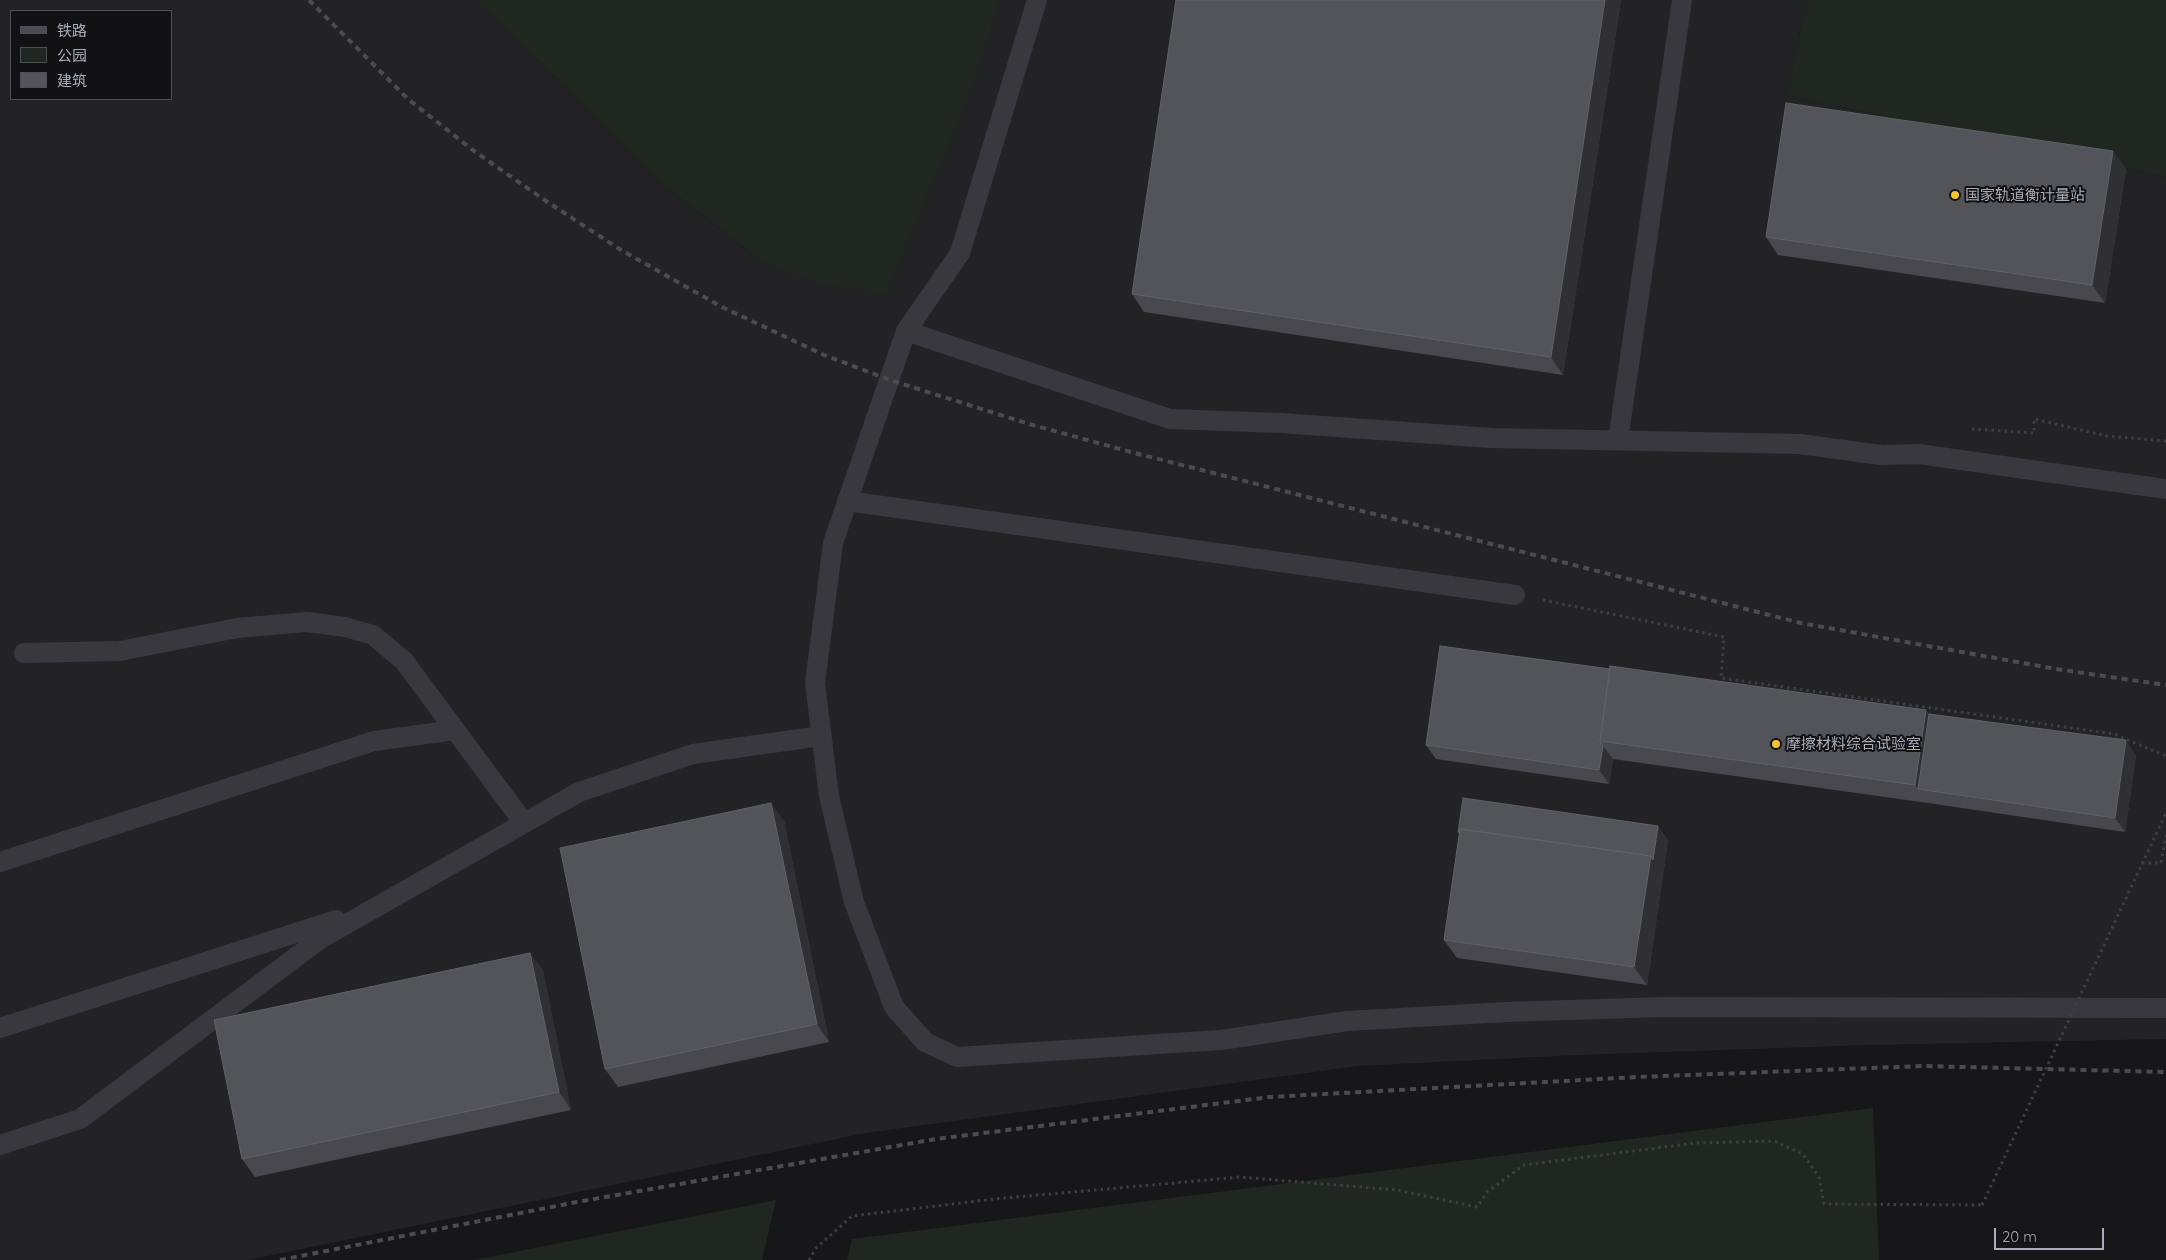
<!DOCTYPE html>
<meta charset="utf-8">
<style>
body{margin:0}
#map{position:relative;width:2166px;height:1260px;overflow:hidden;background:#171719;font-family:Quicksand,"Noto Sans SC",sans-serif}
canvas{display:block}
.legend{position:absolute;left:10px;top:10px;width:162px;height:90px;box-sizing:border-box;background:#121214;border:1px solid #4e5056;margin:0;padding:6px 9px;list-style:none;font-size:15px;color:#a9acb9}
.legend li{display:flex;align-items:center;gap:10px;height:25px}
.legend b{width:25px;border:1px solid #4e5056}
.scale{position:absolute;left:1994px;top:1228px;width:110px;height:22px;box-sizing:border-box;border:2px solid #a9acb9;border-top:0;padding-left:6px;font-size:15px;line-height:18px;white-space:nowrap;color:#a9acb9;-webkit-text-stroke:4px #121214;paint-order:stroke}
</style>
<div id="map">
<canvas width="2166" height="1260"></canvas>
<ul class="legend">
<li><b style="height:6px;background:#4b4c53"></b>铁路</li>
<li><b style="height:14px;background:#1f2720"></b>公园</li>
<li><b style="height:14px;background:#53535a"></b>建筑</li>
</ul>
<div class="scale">20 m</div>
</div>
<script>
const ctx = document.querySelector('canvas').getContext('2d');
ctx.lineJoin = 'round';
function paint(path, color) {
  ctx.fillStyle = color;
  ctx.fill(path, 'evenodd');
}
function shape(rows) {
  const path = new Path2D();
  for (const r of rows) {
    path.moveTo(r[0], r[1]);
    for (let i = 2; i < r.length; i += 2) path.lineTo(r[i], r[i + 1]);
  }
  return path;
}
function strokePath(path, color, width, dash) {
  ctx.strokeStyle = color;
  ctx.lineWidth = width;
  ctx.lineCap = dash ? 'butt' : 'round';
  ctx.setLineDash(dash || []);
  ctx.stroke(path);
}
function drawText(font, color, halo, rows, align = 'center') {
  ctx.font = font + ' Quicksand,"Noto Sans SC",sans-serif';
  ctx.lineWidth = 4;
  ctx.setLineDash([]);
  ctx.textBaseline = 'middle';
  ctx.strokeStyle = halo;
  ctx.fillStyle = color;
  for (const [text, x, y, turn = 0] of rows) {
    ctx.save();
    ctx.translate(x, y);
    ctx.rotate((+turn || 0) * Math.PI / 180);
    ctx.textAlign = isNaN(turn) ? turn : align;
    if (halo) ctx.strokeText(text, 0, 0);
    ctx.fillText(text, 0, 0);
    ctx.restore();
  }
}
paint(shape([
 [0,0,475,0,563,84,664,185,757,258,887,293,971,94,1001,0,1807,0,1786,95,2166,177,2166,1039,1868,1045,1577,1055,1358,1066,866,1133,248,1260,0,1260],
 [11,11,171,11,171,99,11,99]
]), '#232326');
paint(shape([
 [475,0,1001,0,971,94,887,293,816,283,757,258,664,185,563,84],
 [1807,0,2166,0,2166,177,1786,95],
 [1873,1108,1879,1260,847,1260,852,1239],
 [776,1200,762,1260,475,1260]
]), '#1f2720');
strokePath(shape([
 [1972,429,2034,433,2034,419,2107,436,2166,441],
 [1543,600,1724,637,1721,678,2114,734,2166,756],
 [2142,863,2161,863,2166,835],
 [809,1260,816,1248,852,1216,995,1199,1240,1177,1397,1190,1477,1207,1487,1192,1524,1165,1696,1143,1774,1141,1803,1154,1819,1177,1824,1204,1982,1205]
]), '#3e3f45', 3, [2.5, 4]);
strokePath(shape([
 [1037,0,960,253,906,331,833,543,815,683,829,796,854,902,894,1007,925,1042,957,1057,1221,1040,1347,1021,1506,1012,1663,1007,2166,1008],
 [906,331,1170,419,1281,423,1491,438,1800,444,1881,455,1919,454,2166,489],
 [1618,440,1682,0],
 [847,501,1515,595],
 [24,653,120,651,237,628,307,622,345,627,373,635,404,661,524,823],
 [0,862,374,741,455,730],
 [0,1028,336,920],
 [0,1145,80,1119,320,939,579,792,693,754,821,736]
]), '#38383e', 20);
strokePath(shape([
 [309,0,408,99,474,151,546,201,621,250,722,307,824,355,890,380,1029,424,1131,452,1801,623,2056,669,2166,685],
 [280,1260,577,1202,936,1139,1270,1097,1637,1077,1923,1066,2166,1072]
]), '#4b4c53', 4, [6, 5]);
strokePath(shape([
 [1982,1205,2166,813]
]), '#3e3f45', 3, [2.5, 4]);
paint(shape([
 [1176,0,1621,0,1563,375,1144,312,1132,294],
 [2126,169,2105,303,1778,255,1766,237],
 [1929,714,2136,755,2125,832,1928,803,1613,759,1609,784,1436,759,1426,745],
 [784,821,829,1042,618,1087,605,1069],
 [1458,832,1668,840,1647,985,1457,958,1444,940,1459,834],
 [530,953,543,971,571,1110,255,1177,242,1159]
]), '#48484e');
paint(shape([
 [1605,0,1621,0,1563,375,1551,357],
 [2113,151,2126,169,2105,303,2092,285],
 [1926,710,1939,728,1918,789,1915,785],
 [2126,740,2136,755,2125,832,2115,818],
 [1603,746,1613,759,1609,784,1599,770],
 [771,803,784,821,829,1042,817,1024],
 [1658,826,1668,840,1647,985,1634,967,1651,856],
 [530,953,543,971,571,1110,559,1092]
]), '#303034');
const building = shape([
 [1176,0,1605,0,1551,357,1132,294,1176,0],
 [1786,103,2113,151,2092,285,1766,237,1786,103],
 [1440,646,1610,669,1600,741,1603,746,1599,770,1426,745,1440,646],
 [1610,666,1926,710,1915,785,1600,741,1610,666],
 [1929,714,2126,740,2115,818,1918,789,1929,714],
 [1463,798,1658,826,1653,860,1651,856,1460,829,1460,832,1458,832,1463,798],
 [771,803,817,1024,605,1069,560,848,771,803],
 [1460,829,1651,856,1634,967,1444,940,1460,829],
 [530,953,559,1092,242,1159,214,1020,530,953]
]);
paint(building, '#53535a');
strokePath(building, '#606168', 1);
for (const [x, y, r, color] of [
 [1955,195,5,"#f6c432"],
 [1776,744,5,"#f6c432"]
]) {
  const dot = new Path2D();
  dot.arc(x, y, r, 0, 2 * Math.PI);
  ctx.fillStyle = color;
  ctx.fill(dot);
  strokePath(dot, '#121214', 2);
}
drawText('15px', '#a9acb9', '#121214', [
 ["国家轨道衡计量站",1965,195],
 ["摩擦材料综合试验室",1786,744]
], 'left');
</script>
